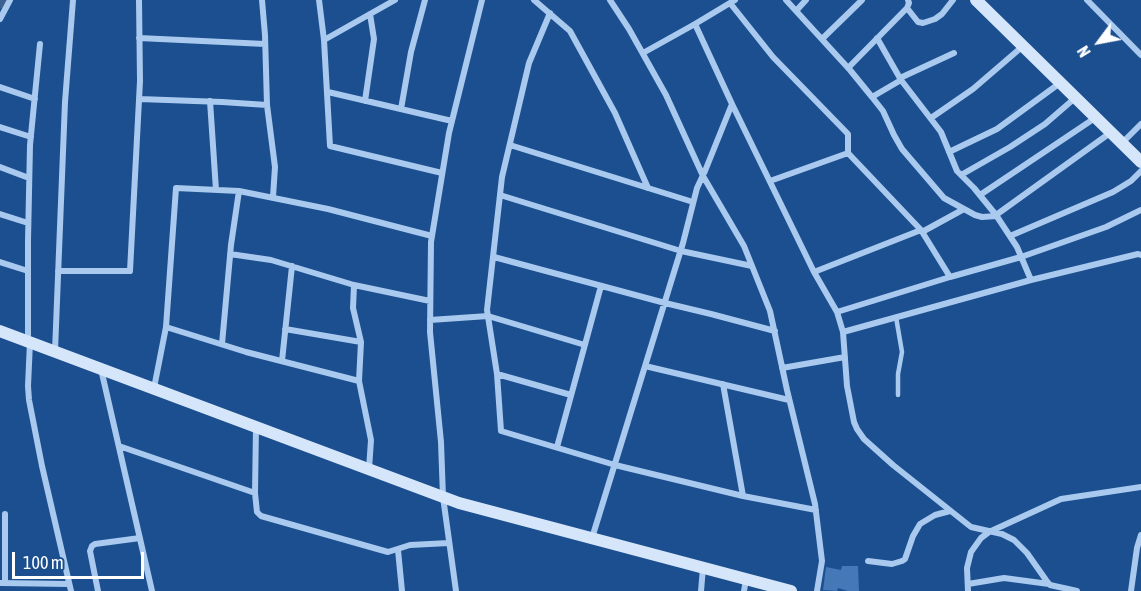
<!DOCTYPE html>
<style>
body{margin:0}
#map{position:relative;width:1141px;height:591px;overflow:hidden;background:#1b4f8f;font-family:"Asap Condensed",sans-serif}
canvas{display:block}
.north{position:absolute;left:1069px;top:12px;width:60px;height:60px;-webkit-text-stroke:4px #1b4f8f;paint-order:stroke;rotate:238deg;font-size:16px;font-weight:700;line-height:24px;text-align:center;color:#fff}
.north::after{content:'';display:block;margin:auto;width:21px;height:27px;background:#fff;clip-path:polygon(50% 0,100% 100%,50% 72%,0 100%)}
.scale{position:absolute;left:12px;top:552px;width:132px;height:27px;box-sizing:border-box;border:3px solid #fff;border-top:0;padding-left:8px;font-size:18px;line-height:21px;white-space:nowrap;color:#fff;-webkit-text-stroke:4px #1b4f8f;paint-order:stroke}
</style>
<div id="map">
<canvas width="1141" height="591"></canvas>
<div class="north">N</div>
<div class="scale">100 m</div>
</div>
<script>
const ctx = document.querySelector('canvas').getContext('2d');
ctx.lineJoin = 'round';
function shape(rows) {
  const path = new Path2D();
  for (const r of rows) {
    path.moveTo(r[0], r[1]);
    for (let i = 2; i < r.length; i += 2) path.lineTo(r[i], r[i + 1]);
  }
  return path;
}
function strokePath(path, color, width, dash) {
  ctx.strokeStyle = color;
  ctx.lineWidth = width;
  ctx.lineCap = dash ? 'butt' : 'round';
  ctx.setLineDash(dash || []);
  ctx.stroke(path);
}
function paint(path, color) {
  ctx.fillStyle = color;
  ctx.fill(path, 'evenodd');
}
strokePath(shape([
 [0,4,2,0]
]), '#3c6290', 9);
paint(shape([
 [842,566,858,566,859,591,848,591,838,588,837,591,823,590,826,567,841,570]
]), '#4478b7');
strokePath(shape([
 [896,317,902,352,898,374,898,395]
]), '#a9c9ee', 4.5);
strokePath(shape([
 [262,0,265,35,267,105,275,167,273,197],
 [319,0,324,40,330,146,442,173],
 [534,0,570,31,615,113,648,188],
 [610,0,629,29,666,95,703,176,744,246,770,311,787,390,815,504,822,561,817,591],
 [786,0,850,70,872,97,901,80],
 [1087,0,1141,55],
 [730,3,773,57,848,134,848,153],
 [907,8,918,22,923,23,935,19,942,14,953,0],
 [796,11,806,0],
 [550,13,529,63,502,177,487,310,497,374,501,431,615,465,743,496,816,510],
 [0,19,10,0],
 [695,24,735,0],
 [139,38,265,44],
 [877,38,901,80,941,132,957,171,974,188,996,215,1017,247,1031,280],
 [822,39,862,0],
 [324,40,395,0],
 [848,68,907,8,909,3,908,0],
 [900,78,954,53],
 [0,87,35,99],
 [328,92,452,121],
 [872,97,883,111,894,135,902,149,944,198,975,215,982,217,997,216],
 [139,99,222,102,267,105],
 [210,101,216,190],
 [365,101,374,39,370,14],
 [732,104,814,272,837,312,950,277,921,230,814,272],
 [401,109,411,52,425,0],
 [931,118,973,89,1023,46],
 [0,127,31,137],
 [1122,143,1141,124],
 [510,145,693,202],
 [949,152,997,129,1060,83],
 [0,167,29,178],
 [961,175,1010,147,1045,124,1075,98],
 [770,181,848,153,921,230],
 [500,195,681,251,752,266],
 [980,195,1095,118],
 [0,214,28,223],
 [996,215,1110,133],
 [922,232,964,209],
 [1010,236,1113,192,1131,181,1141,171],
 [230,254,271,260,354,285,430,301],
 [494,257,665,303,711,314,775,331],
 [0,262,28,271],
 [58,271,130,271,140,81,139,0],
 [950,277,1021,257,1106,227,1141,210],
 [354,285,353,308,361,342,359,381,371,440,369,469],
 [837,312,843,332,847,386,854,422,857,429,864,439,893,465,971,527,1002,534,1014,540,1027,553,1046,580,1050,585,1077,591],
 [430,320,488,316,585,345],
 [166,327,246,352,359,381],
 [285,329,361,342],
 [843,332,1031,280,1138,254,1141,255],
 [28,341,28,241,30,145,40,44],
 [30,342,28,386,29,400,42,466,71,591],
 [222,344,231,245,239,191],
 [55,351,65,102,73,0],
 [282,361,292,266],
 [645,366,789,400],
 [782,368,845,357],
 [101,369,152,591],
 [497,374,571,395],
 [723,384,743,496],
 [154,388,166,327,176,188,239,191,328,209,432,236],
 [256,426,255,493,257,512,261,516,388,552,410,545,449,543],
 [119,446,255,493],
 [557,447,601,286],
 [5,514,5,583],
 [592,538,683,243,697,188,705,171,732,104,695,24,643,53],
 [398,550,402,591],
 [868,561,892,564,902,561,905,559,913,536,920,524,935,515,950,511],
 [0,583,69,584],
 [968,584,1004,578,1049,584],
 [98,591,90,551,92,546,95,544,140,538],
 [456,591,443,497,441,442,430,332,431,242,449,133,482,0],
 [701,591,703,568],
 [744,591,746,579],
 [968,591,967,568,971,552,981,538,989,532,1061,499,1141,487],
 [1131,591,1137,548,1141,535]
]), '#a9c9ee', 6);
strokePath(shape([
 [976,0,1141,162],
 [0,331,459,503,791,591]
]), '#d6e6fa', 12);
</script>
